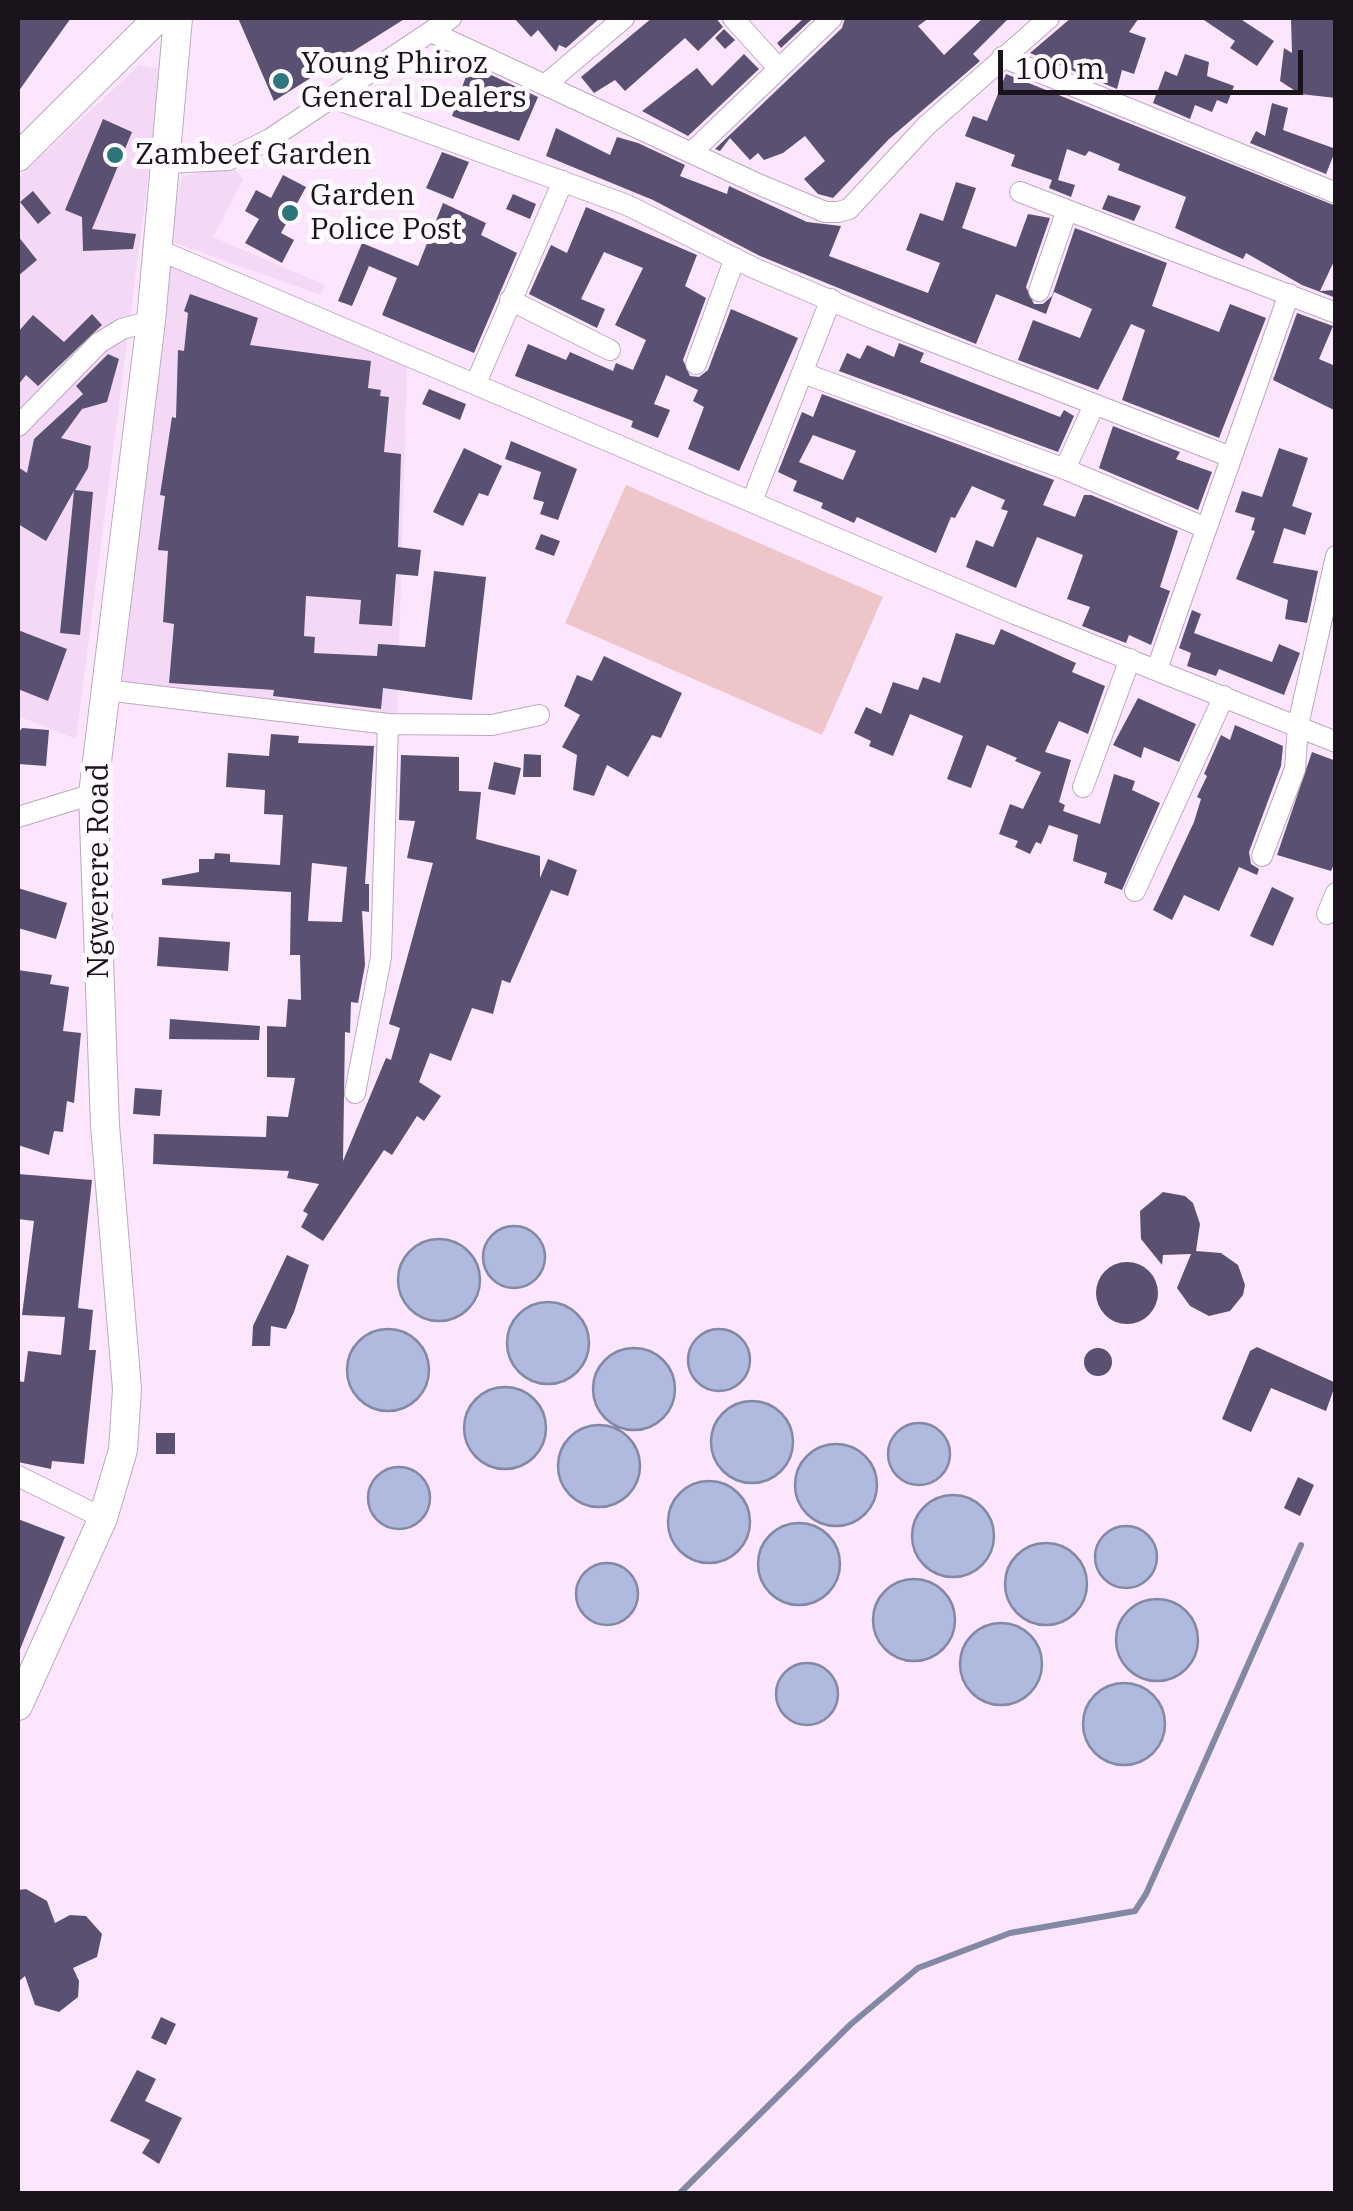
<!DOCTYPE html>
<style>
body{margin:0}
#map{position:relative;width:1353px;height:2211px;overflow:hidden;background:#fbe6fe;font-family:"IBM Plex Serif",serif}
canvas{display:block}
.frame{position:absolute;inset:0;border:20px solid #1a131b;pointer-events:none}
.scale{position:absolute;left:998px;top:50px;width:305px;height:45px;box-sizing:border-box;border:5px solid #1a131b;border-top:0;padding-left:12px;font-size:30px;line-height:35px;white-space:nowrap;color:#1a131b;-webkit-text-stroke:8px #fefaff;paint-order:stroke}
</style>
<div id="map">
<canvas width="1353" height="2211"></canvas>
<div class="frame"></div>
<div class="scale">100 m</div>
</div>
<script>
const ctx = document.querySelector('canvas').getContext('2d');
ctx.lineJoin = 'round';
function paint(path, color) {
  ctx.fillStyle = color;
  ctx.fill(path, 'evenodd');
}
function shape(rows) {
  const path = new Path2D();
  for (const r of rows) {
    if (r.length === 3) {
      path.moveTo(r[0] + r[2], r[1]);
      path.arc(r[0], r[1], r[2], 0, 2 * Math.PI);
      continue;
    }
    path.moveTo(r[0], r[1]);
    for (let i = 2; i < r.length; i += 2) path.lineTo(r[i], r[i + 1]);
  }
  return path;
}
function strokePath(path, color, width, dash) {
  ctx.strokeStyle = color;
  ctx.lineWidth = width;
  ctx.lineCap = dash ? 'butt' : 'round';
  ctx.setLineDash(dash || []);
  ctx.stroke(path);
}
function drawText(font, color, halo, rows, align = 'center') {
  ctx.font = font + ' "IBM Plex Serif",serif';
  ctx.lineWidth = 10;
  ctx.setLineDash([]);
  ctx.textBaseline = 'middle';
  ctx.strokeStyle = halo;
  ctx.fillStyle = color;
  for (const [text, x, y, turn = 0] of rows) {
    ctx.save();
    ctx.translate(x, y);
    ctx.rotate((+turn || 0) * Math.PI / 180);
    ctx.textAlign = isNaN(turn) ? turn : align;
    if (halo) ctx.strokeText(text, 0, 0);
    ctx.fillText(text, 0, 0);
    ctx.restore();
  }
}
paint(shape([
 [139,65,162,70,76,739,18,716,18,178],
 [233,167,243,180,213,237,325,285,321,295,169,241,182,176],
 [168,264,407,367,397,719,122,685]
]), '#f3d9f6');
paint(shape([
 [626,485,883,597,822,735,565,623]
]), '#eec6ca');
const water = shape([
 [514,1257,31],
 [439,1280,41],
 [548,1343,41],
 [388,1370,41],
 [719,1360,31],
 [634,1389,41],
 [505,1428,41],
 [752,1442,41],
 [919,1454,31],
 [599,1466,41],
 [836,1485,41],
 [399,1498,31],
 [709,1522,41],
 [953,1536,41],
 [799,1564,41],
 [1126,1557,31],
 [1046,1584,41],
 [607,1594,31],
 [914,1620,41],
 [1157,1640,41],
 [1001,1664,41],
 [807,1694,31],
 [1124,1724,41]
]);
paint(water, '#b0badf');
strokePath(water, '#8388a4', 2.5);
strokePath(shape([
 [679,2194,851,2024,918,1968,1010,1933,1135,1911,1146,1894,1301,1545]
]), '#8388a4', 6);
paint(shape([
 [18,18,71,18,18,92],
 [238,18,406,18,274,101],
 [514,18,600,18,566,48,559,45,556,52,538,30,531,37],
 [652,18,716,18,723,27,698,51,685,38,625,91,615,80,594,93,581,77],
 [804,18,813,18,781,48,777,43],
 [845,18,929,18,918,26,944,55,983,18,1009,18,973,54,980,61,889,139,833,198,818,194,804,179,825,161,805,136,783,153,764,160,758,153,750,160,730,138,720,151,715,149,842,28],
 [1071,18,1139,18,1129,32,1146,38,1134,74,1122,70,1117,89,1030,53],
 [1201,18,1239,18,1274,41,1257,66,1230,48,1235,41],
 [1336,18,1336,98,1300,94,1280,81,1284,48,1292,53,1291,19],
 [724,29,735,40,725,49,715,38],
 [744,54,759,69,688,136,642,111,697,68,712,86],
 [1185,54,1209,62,1207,76,1234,86,1227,104,1217,100,1212,112,1195,105,1190,119,1153,103,1165,71,1177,76],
 [470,65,538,97,519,141,452,116],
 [1006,74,1336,206,1336,257,1320,291,1336,290,1336,298,1302,285,1246,253,1243,259,1175,228,1186,197,1118,170,1120,164,1089,151,1085,156,1067,149,1058,180,1075,185,1071,197,1049,188,1052,180,1011,166,1015,155,965,136,973,116,987,121],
 [1272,103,1288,108,1283,130,1336,149,1326,174,1250,143,1256,131,1265,136],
 [103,119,132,132,92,229,136,234,133,249,83,251,82,217,65,210],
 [556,128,610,155,617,137,638,143,685,165,680,176,727,194,729,186,807,222,841,226,829,256,928,293,940,263,906,250,920,213,943,221,956,182,976,188,962,228,1016,247,1028,214,1050,218,1026,287,1034,304,1043,304,1052,296,1075,228,1167,263,1152,306,1219,332,1230,304,1266,318,1219,438,1122,400,1145,330,1131,324,1098,390,1018,360,1033,320,1080,338,1092,309,1054,292,1046,314,996,294,976,344,760,256,653,200,546,156],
 [442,152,469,162,453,199,426,188],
 [283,175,306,187,281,233,294,240,282,263,245,243,259,219,245,211,256,190,271,198],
 [33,191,51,213,38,224,20,202],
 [513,194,536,204,530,219,506,209],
 [1108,195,1141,206,1134,221,1102,209],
 [443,203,486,223,481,235,517,253,474,353,382,315,397,278,369,266,352,306,338,301,362,243,418,266],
 [586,207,697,255,685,286,706,298,683,360,690,376,699,377,708,370,731,309,798,338,739,471,688,449,704,407,693,401,698,390,666,375,654,404,670,410,658,438,631,427,633,421,515,376,528,344,566,360,570,352,613,371,616,363,633,370,646,340,615,325,643,268,604,252,581,299,605,309,597,328,529,294,551,245,567,253],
 [18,236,37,260,18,276],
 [190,294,258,318,250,345,371,361,368,388,381,390,380,396,389,397,384,452,401,454,398,547,421,550,418,576,396,574,392,626,359,624,361,600,306,596,304,636,315,637,314,653,377,656,378,644,425,647,434,571,486,577,472,700,383,688,381,709,273,696,274,690,169,683,174,624,163,622,168,551,158,550,165,496,160,495,172,417,176,418,178,350,184,351,188,313,184,311],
 [1297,313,1333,326,1319,359,1333,365,1336,360,1336,411,1273,380],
 [92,314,102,325,38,386,26,375,18,385,18,332,33,315,64,342],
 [899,343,924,353,920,362,1060,417,1064,410,1074,416,1058,452,839,371,847,353,860,359,867,345,894,357],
 [108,354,119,359,107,402,82,409,61,438,91,446,88,468,75,490,93,492,80,635,60,633,74,491,46,541,18,524,18,467,27,473,34,439,83,394,76,386],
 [429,389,466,404,460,420,422,404],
 [822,394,1054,480,1043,505,1075,517,1084,495,1091,495,1178,531,1160,587,1170,591,1151,645,1129,635,1126,643,1082,626,1090,607,1067,599,1083,555,1037,537,1016,588,966,567,976,540,993,547,1008,511,1001,509,1005,500,972,486,955,518,951,517,936,553,857,517,854,523,821,508,823,503,793,491,797,481,778,472,802,412,813,417],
 [813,435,856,451,843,480,799,462],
 [1113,426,1180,452,1176,459,1212,472,1198,510,1099,468],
 [511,441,577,469,558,520,540,514,544,502,533,499,541,472,505,459],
 [464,448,502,466,488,496,479,493,463,526,433,512],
 [1279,448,1308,458,1292,506,1312,513,1305,535,1284,528,1273,563,1318,571,1307,623,1285,619,1288,600,1236,579,1255,531,1251,530,1255,518,1235,512,1242,491,1262,497],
 [541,534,560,541,554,556,535,549],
 [1192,610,1201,614,1194,633,1272,662,1279,644,1300,653,1284,695,1219,669,1216,676,1187,666,1191,653,1179,648],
 [1001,629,1076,663,1072,672,1105,686,1088,734,1059,721,1045,752,1071,760,1059,802,1065,805,1063,811,1100,824,1114,774,1135,781,1132,790,1160,803,1122,890,1104,883,1107,873,1073,861,1078,835,1049,825,1041,844,1036,842,1030,854,1015,847,1018,841,999,834,1010,804,1023,809,1041,772,1015,761,1017,758,987,745,971,788,947,779,963,736,910,714,893,756,869,746,871,741,854,733,866,707,881,714,893,682,918,690,923,677,940,683,956,633,994,645],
 [18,630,67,649,48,701,18,689],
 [604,656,682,693,661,738,652,735,628,777,607,765,594,796,573,790,577,755,562,747,580,715,564,706,577,675,592,681],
 [1138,698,1196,724,1179,762,1144,747,1141,758,1113,745],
 [1235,725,1283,746,1281,766,1249,852,1251,864,1259,869,1257,875,1239,867,1219,911,1184,895,1172,920,1153,910,1194,822,1201,799,1197,797,1207,776,1204,774,1221,735,1230,740],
 [22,728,49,730,46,766,18,764,18,734],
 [271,734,299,736,298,743,374,746,365,884,369,884,369,912,362,911,365,965,358,1003,351,1002,350,1033,345,1032,343,1161,386,1058,391,1060,400,1028,389,1024,433,863,407,858,415,821,399,820,401,755,459,757,459,791,481,792,476,839,540,856,540,878,548,859,577,870,568,896,551,890,510,983,502,980,493,1014,472,1008,451,1061,430,1053,419,1082,441,1096,424,1121,417,1116,392,1155,384,1150,323,1241,301,1227,308,1214,303,1211,319,1184,287,1178,289,1171,153,1164,154,1134,266,1137,267,1116,288,1117,295,1078,267,1077,267,1026,286,1027,288,999,301,1000,300,955,290,955,291,892,162,885,162,879,199,872,199,859,214,859,215,853,230,854,230,862,280,865,283,815,264,814,265,790,226,787,228,753,269,756],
 [312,863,347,867,342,922,308,921],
 [1312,752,1336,761,1336,860,1331,871,1277,855],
 [524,754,541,755,541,777,523,777],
 [494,762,521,768,515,795,488,789],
 [1272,887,1294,898,1273,946,1250,936],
 [18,888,67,903,56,939,18,928],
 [159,937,230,942,228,971,157,966],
 [18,970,52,975,50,984,69,987,63,1031,81,1033,74,1103,67,1101,63,1132,54,1131,49,1155,18,1145],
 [170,1019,260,1026,259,1040,169,1039],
 [135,1088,162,1090,160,1116,133,1114],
 [18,1174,92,1180,78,1308,93,1310,89,1350,96,1350,84,1464,52,1461,51,1469,18,1462,18,1381,24,1382,28,1351,61,1355,65,1317,22,1315,34,1221,18,1219],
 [1163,1192,1185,1196,1193,1203,1200,1224,1196,1251,1221,1253,1238,1265,1245,1285,1243,1295,1230,1311,1209,1316,1190,1306,1177,1288,1191,1254,1163,1255,1162,1265,1141,1239,1140,1211],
 [287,1255,309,1265,294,1312,286,1329,271,1326,270,1346,252,1346,253,1326],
 [1127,1293,31],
 [1257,1347,1336,1383,1326,1411,1271,1388,1251,1432,1222,1419,1250,1351],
 [1098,1362,14],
 [156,1433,175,1433,175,1454,156,1454],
 [1298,1477,1314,1485,1300,1516,1284,1508],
 [18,1519,65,1537,19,1652,18,1652],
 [26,1889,47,1901,55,1923,70,1915,86,1916,102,1934,97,1957,73,1968,79,1981,78,1997,59,2012,35,2005,25,1976,18,1982,18,1890],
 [161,2017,176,2024,166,2045,151,2038],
 [137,2070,156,2079,145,2101,182,2118,159,2164,142,2153,150,2140,110,2121]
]), '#5a5172');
const street = shape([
 [733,18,779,69],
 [431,32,758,184,825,212,838,212,849,209,926,126,1049,18],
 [1002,57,1336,193],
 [545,85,624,18],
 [333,98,627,205,754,268,874,319,1231,457],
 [691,153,832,18],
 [167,163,228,160,270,139,451,18],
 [1020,192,1336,313],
 [159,250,1015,614,1336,742],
 [1039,291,1067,210],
 [510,300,610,350],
 [696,364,735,258],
 [803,373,1065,469,1206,528],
 [476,383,563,181],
 [18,426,99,343,122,329,151,321],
 [1065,469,1094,405],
 [752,501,831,299],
 [1157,669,1289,294],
 [106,690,388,724,492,725,539,715],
 [1083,787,1130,659],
 [18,817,93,794],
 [1262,856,1295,769,1298,725,1336,556],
 [1135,891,1224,696],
 [1327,914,1336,893],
 [355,1093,381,957,388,724],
 [18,1476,103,1518]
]);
const secondary = shape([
 [18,157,158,18],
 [18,1706,103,1518,123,1450,127,1389,105,1125,93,794,151,321,178,18]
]);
strokePath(street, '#bca9bf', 22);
strokePath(secondary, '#bca9bf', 30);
strokePath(street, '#fff', 20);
strokePath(secondary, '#fff', 28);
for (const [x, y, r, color] of [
 [281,81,10,"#2d777b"],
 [115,155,10,"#2d777b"],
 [290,213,10,"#2d777b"]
]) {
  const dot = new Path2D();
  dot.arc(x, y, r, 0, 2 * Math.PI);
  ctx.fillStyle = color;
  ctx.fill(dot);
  strokePath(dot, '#fefaff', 4);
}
drawText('30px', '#1a131b', '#fefaff', [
 ["Young Phiroz",301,64],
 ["General Dealers",301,98],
 ["Zambeef Garden",135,155],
 ["Garden",310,196],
 ["Police Post",310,230]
], 'left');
drawText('30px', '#1a131b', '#fefaff', [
 ["Ngwerere Road",99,871,-90]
]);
</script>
